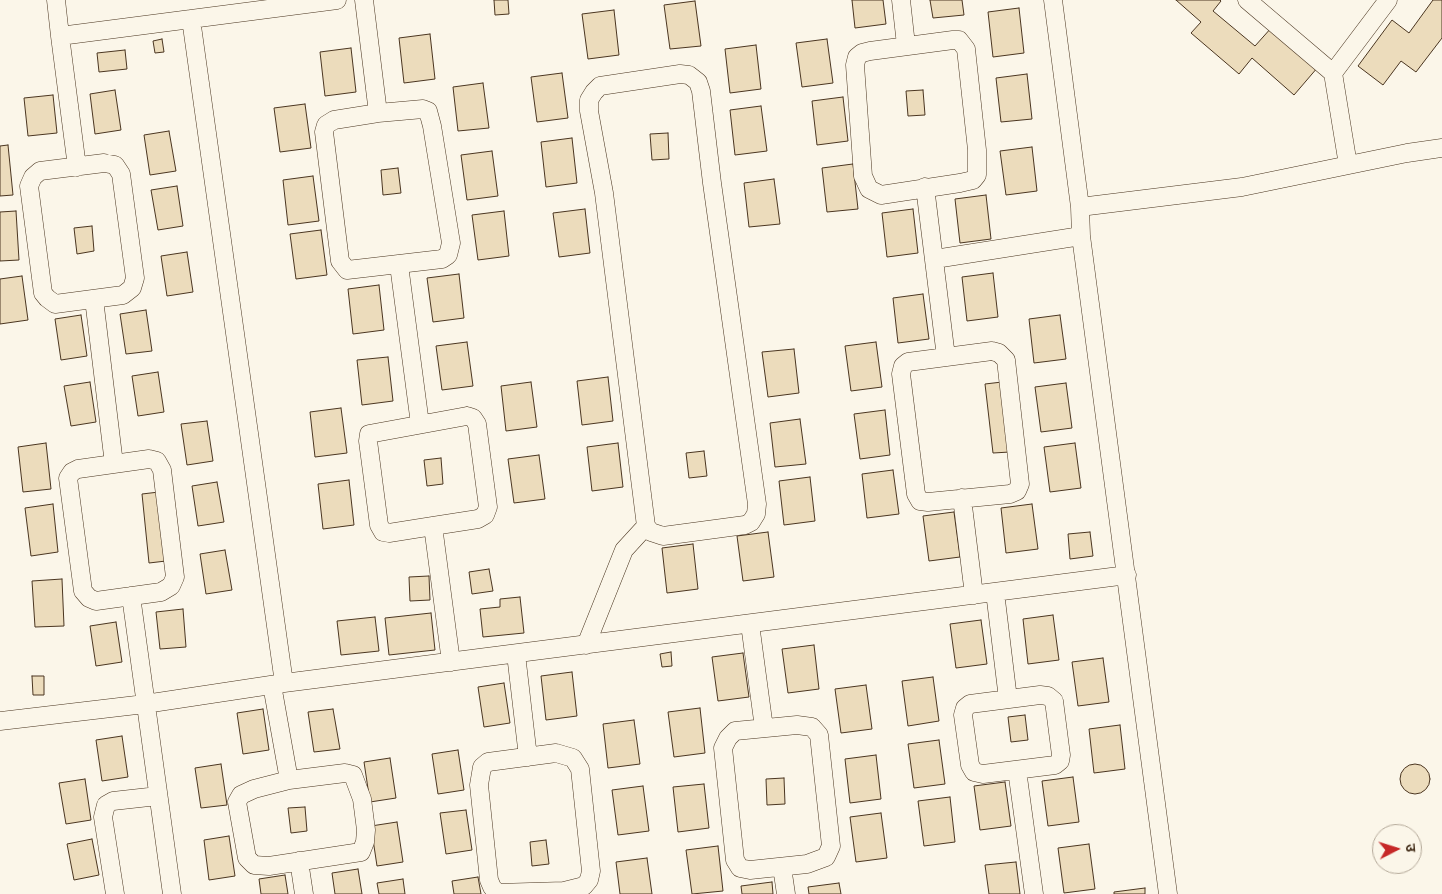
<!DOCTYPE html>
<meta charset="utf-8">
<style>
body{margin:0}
#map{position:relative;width:1442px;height:894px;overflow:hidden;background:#fbf6e9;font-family:Ubuntu,"Noto Sans Devanagari",sans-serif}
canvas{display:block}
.north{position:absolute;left:1372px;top:824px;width:50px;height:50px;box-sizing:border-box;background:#fbf6e9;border:1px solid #b4a999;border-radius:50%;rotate:85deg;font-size:14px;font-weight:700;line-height:20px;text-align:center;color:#4a3520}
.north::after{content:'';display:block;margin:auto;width:18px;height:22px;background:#c62828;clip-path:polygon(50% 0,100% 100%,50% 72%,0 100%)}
</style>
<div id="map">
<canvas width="1442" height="894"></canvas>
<div class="north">उ</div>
</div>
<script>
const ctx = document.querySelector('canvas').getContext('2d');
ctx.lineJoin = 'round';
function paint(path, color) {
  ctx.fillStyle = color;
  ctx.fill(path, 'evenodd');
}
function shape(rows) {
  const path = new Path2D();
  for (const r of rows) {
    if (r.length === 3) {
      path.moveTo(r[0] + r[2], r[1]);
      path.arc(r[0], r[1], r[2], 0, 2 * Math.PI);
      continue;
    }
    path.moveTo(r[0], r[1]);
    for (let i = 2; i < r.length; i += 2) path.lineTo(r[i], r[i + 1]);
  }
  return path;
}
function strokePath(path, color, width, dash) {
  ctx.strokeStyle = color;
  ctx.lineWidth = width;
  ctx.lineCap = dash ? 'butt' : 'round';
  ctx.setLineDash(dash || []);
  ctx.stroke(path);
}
const building = shape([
 [494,0,508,0,509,14,495,15,494,0],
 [852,0,883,0,886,24,855,28,852,0],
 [930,0,962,0,964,15,933,18,930,0],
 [1176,0,1220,0,1221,1,1213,11,1255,46,1272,27,1318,67,1294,95,1252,58,1239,74,1191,33,1201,22,1176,0],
 [1433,0,1442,0,1442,38,1416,72,1401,61,1383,85,1358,66,1392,20,1409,33,1433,0],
 [695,1,701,46,670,49,664,5,695,1],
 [1019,8,1024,53,993,57,988,12,1019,8],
 [614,10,619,55,588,59,582,14,614,10],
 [430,34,435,79,404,83,399,38,430,34],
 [162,39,164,52,155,53,153,41,162,39],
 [827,39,833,83,802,87,796,43,827,39],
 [756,45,761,89,730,93,725,49,756,45],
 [351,48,356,92,325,96,320,52,351,48],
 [125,50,127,69,99,72,97,53,125,50],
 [562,73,568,118,537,122,531,77,562,73],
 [1027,74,1032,119,1001,122,996,78,1027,74],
 [483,83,489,128,458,131,453,87,483,83],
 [115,90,121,130,95,134,90,94,115,90],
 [923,90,925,115,908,116,906,91,923,90],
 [53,95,57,133,28,136,24,98,53,95],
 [843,97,848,141,817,145,812,101,843,97],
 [305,104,311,148,280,152,274,108,305,104],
 [761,106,767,151,735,155,730,110,761,106],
 [169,131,176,171,150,175,144,135,169,131],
 [668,133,669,159,652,160,650,134,668,133],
 [572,138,577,183,546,187,541,142,572,138],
 [8,145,13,195,0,196,0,146,8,145],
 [1032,147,1037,191,1006,195,1000,151,1032,147],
 [492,151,498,196,467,200,461,155,492,151],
 [853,164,858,209,827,212,822,168,853,164],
 [398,168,401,193,383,195,381,170,398,168],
 [313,176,319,221,288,225,283,180,313,176],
 [774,179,780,224,749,227,744,183,774,179],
 [177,186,183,226,158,230,151,190,177,186],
 [986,195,991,239,960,243,955,199,986,195],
 [585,209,590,253,559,257,553,213,585,209],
 [913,209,918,253,887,257,882,213,913,209],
 [16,211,19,260,0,261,0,212,16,211],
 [504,211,509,256,478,260,472,215,504,211],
 [92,226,94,251,77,254,74,228,92,226],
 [321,230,327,275,296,279,290,234,321,230],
 [187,252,193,292,167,296,161,256,187,252],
 [993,273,998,317,967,321,962,277,993,273],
 [459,274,464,318,433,322,427,278,459,274],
 [22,276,28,320,0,324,0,279,22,276],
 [379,285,384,330,353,334,348,289,379,285],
 [923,294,929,339,898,343,893,298,923,294],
 [146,310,152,351,126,354,120,314,146,310],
 [81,315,87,356,61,360,55,319,81,315],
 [1060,315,1066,359,1034,363,1029,319,1060,315],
 [467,342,473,386,442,390,436,346,467,342],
 [876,342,882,387,851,391,845,346,876,342],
 [794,349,799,393,768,397,762,352,794,349],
 [388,357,393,401,362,405,357,360,388,357],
 [158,372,164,412,138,416,132,376,158,372],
 [608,377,613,421,582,425,577,381,608,377],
 [90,382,96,422,71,426,64,386,90,382],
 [531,382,537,427,506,431,501,386,531,382],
 [1002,382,1010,452,993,453,985,384,1002,382],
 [1066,383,1072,428,1041,432,1035,387,1066,383],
 [341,408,347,453,315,457,310,412,341,408],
 [885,410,890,455,860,459,854,414,885,410],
 [800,419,806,464,775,467,770,423,800,419],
 [207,421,213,461,187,465,181,424,207,421],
 [46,443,51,489,23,492,18,447,46,443],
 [618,443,623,487,592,491,587,447,618,443],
 [1075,443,1081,488,1050,492,1044,447,1075,443],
 [704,451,707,476,689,478,686,453,704,451],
 [539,455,545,499,514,503,508,459,539,455],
 [441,458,443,484,427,486,424,460,441,458],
 [893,470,899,514,867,518,862,474,893,470],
 [810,477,815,521,784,525,779,481,810,477],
 [349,480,354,525,323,529,318,484,349,480],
 [217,482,224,522,198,526,192,486,217,482],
 [159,492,166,561,149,563,142,494,159,492],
 [53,504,58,552,31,556,25,508,53,504],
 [1032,504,1038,549,1006,553,1001,508,1032,504],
 [954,512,960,557,929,561,923,516,954,512],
 [768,532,774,577,743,581,737,536,768,532],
 [1090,532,1093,556,1070,559,1068,534,1090,532],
 [693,544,698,589,667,593,662,548,693,544],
 [225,550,232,590,206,594,200,554,225,550],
 [489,569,493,591,472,594,469,572,489,569],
 [429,576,430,600,410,601,409,577,429,576],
 [62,579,64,626,35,627,32,581,62,579],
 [520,597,524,633,483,637,480,609,500,607,500,599,520,597],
 [183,609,186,647,160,649,156,612,183,609],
 [431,613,435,650,389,655,385,618,431,613],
 [1053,615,1059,660,1028,664,1023,619,1053,615],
 [375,617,379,651,341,655,337,621,375,617],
 [981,620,987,664,956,668,950,624,981,620],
 [116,622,122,662,96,666,90,626,116,622],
 [814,645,819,689,788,693,782,649,814,645],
 [671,652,672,666,662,667,660,654,671,652],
 [743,653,749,697,718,701,712,657,743,653],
 [1103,658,1109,702,1078,706,1072,662,1103,658],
 [572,672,577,716,546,720,541,676,572,672],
 [32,676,44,676,44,695,33,695,32,676],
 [933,677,939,721,908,726,902,681,933,677],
 [504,683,510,723,484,727,478,687,504,683],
 [866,685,872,729,841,733,835,689,866,685],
 [700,708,705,753,674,757,668,712,700,708],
 [263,709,269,750,243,754,237,713,263,709],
 [333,709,340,749,314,752,308,712,333,709],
 [1025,715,1028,740,1011,742,1008,717,1025,715],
 [634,720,640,764,608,768,603,724,634,720],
 [1120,725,1125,769,1094,773,1089,729,1120,725],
 [122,736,128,777,102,781,96,740,122,736],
 [939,740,945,784,914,788,908,744,939,740],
 [458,750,464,790,438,794,432,754,458,750],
 [876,755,881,799,850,803,845,759,876,755],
 [390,758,396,798,370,802,364,762,390,758],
 [1415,779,15],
 [221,764,227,805,201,808,195,768,221,764],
 [1073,777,1079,822,1048,826,1042,781,1073,777],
 [784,778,785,804,767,805,766,779,784,778],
 [85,779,91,820,66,824,59,783,85,779],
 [1005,782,1011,826,980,830,974,786,1005,782],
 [704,784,709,828,678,832,673,787,704,784],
 [643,786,649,831,618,835,612,790,643,786],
 [950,797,955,842,924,846,918,801,950,797],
 [305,807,307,831,291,833,288,808,305,807],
 [466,810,472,850,446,854,440,813,466,810],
 [881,813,887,858,856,862,850,817,881,813],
 [397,822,403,862,377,866,371,826,397,822],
 [229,836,235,876,209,880,204,840,229,836],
 [92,839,99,875,74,880,67,844,92,839],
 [546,840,549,864,532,866,530,842,546,840],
 [1089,844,1095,889,1064,893,1058,848,1089,844],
 [718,846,723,891,692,894,686,850,718,846],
 [647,858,652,894,620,894,616,862,647,858],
 [1016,862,1020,894,989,894,985,865,1016,862],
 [358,869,362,894,335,894,332,873,358,869],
 [285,875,288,894,261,894,259,879,285,875],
 [478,877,481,894,454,894,452,881,478,877],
 [403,879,405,894,379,894,377,883,403,879],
 [772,882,773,894,742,894,741,886,772,882],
 [839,883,841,894,809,894,808,887,839,883],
 [1145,888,1145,894,1114,894,1114,892,1145,888]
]);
paint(building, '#ecdcbc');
strokePath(building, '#4a3520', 1);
const street = shape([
 [56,0,60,36,337,0],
 [364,0,378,113],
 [901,0,906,45],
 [1053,0,1080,207,1081,236,1168,894],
 [1247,0,1333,73],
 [191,19,284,683],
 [60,36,77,167],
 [953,40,959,40,966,49,977,150,977,175,973,180,960,183,881,195,869,189,863,176,855,65,857,57,862,53,870,51,953,40],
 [680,74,689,75,698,82,701,91,712,183,757,504,756,514,751,522,745,525,663,536,651,532,646,526,604,193,589,111,589,100,594,92,600,86,680,74],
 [423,109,428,111,432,126,451,243,448,255,442,259,347,270,340,261,324,132,326,125,334,120,378,113,423,109],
 [104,163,115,165,121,174,135,278,132,288,123,295,55,304,47,298,43,293,29,186,33,177,40,171,104,163],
 [1348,165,1333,73,1388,0],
 [925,187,946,357],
 [1080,207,1242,187,1407,153,1442,148],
 [935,259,1081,236],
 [399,265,420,424],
 [94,299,114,464],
 [992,351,999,353,1006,360,1020,484,1017,491,1010,494,928,502,920,501,916,494,901,374,903,366,908,362,992,351],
 [467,416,473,418,477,424,488,507,485,515,478,519,433,526,389,533,383,532,379,525,368,441,369,434,467,416],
 [149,459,157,461,162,470,175,577,171,586,161,592,96,601,89,598,83,591,68,478,72,472,78,469,149,459],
 [962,498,974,595],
 [433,526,451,662],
 [995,592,1008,699],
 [131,596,172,894],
 [750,624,764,728],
 [586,645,624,550,646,526],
 [516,654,528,757],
 [272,685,289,780],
 [1040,695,1048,696,1054,701,1061,755,1060,761,1055,765,983,774,974,772,970,765,963,715,965,708,970,704,1040,695],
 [0,721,145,704,284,683,1127,575],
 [797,725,812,727,819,735,831,846,826,857,807,864,750,870,740,868,735,860,723,748,728,738,735,731,797,725],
 [556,753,573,758,580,769,591,871,589,880,584,886,564,891,497,893,492,887,489,880,479,785,482,767,488,762,556,753],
 [1017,770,1034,894],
 [345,773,353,775,362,799,366,830,365,842,361,852,269,866,254,865,247,858,237,802,241,795,254,789,289,780,345,773],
 [299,861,304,894],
 [782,867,786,894],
 [115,894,103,817,106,805,113,801,158,796]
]);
strokePath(street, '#4a3520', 19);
strokePath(street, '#fbf6e9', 18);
</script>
